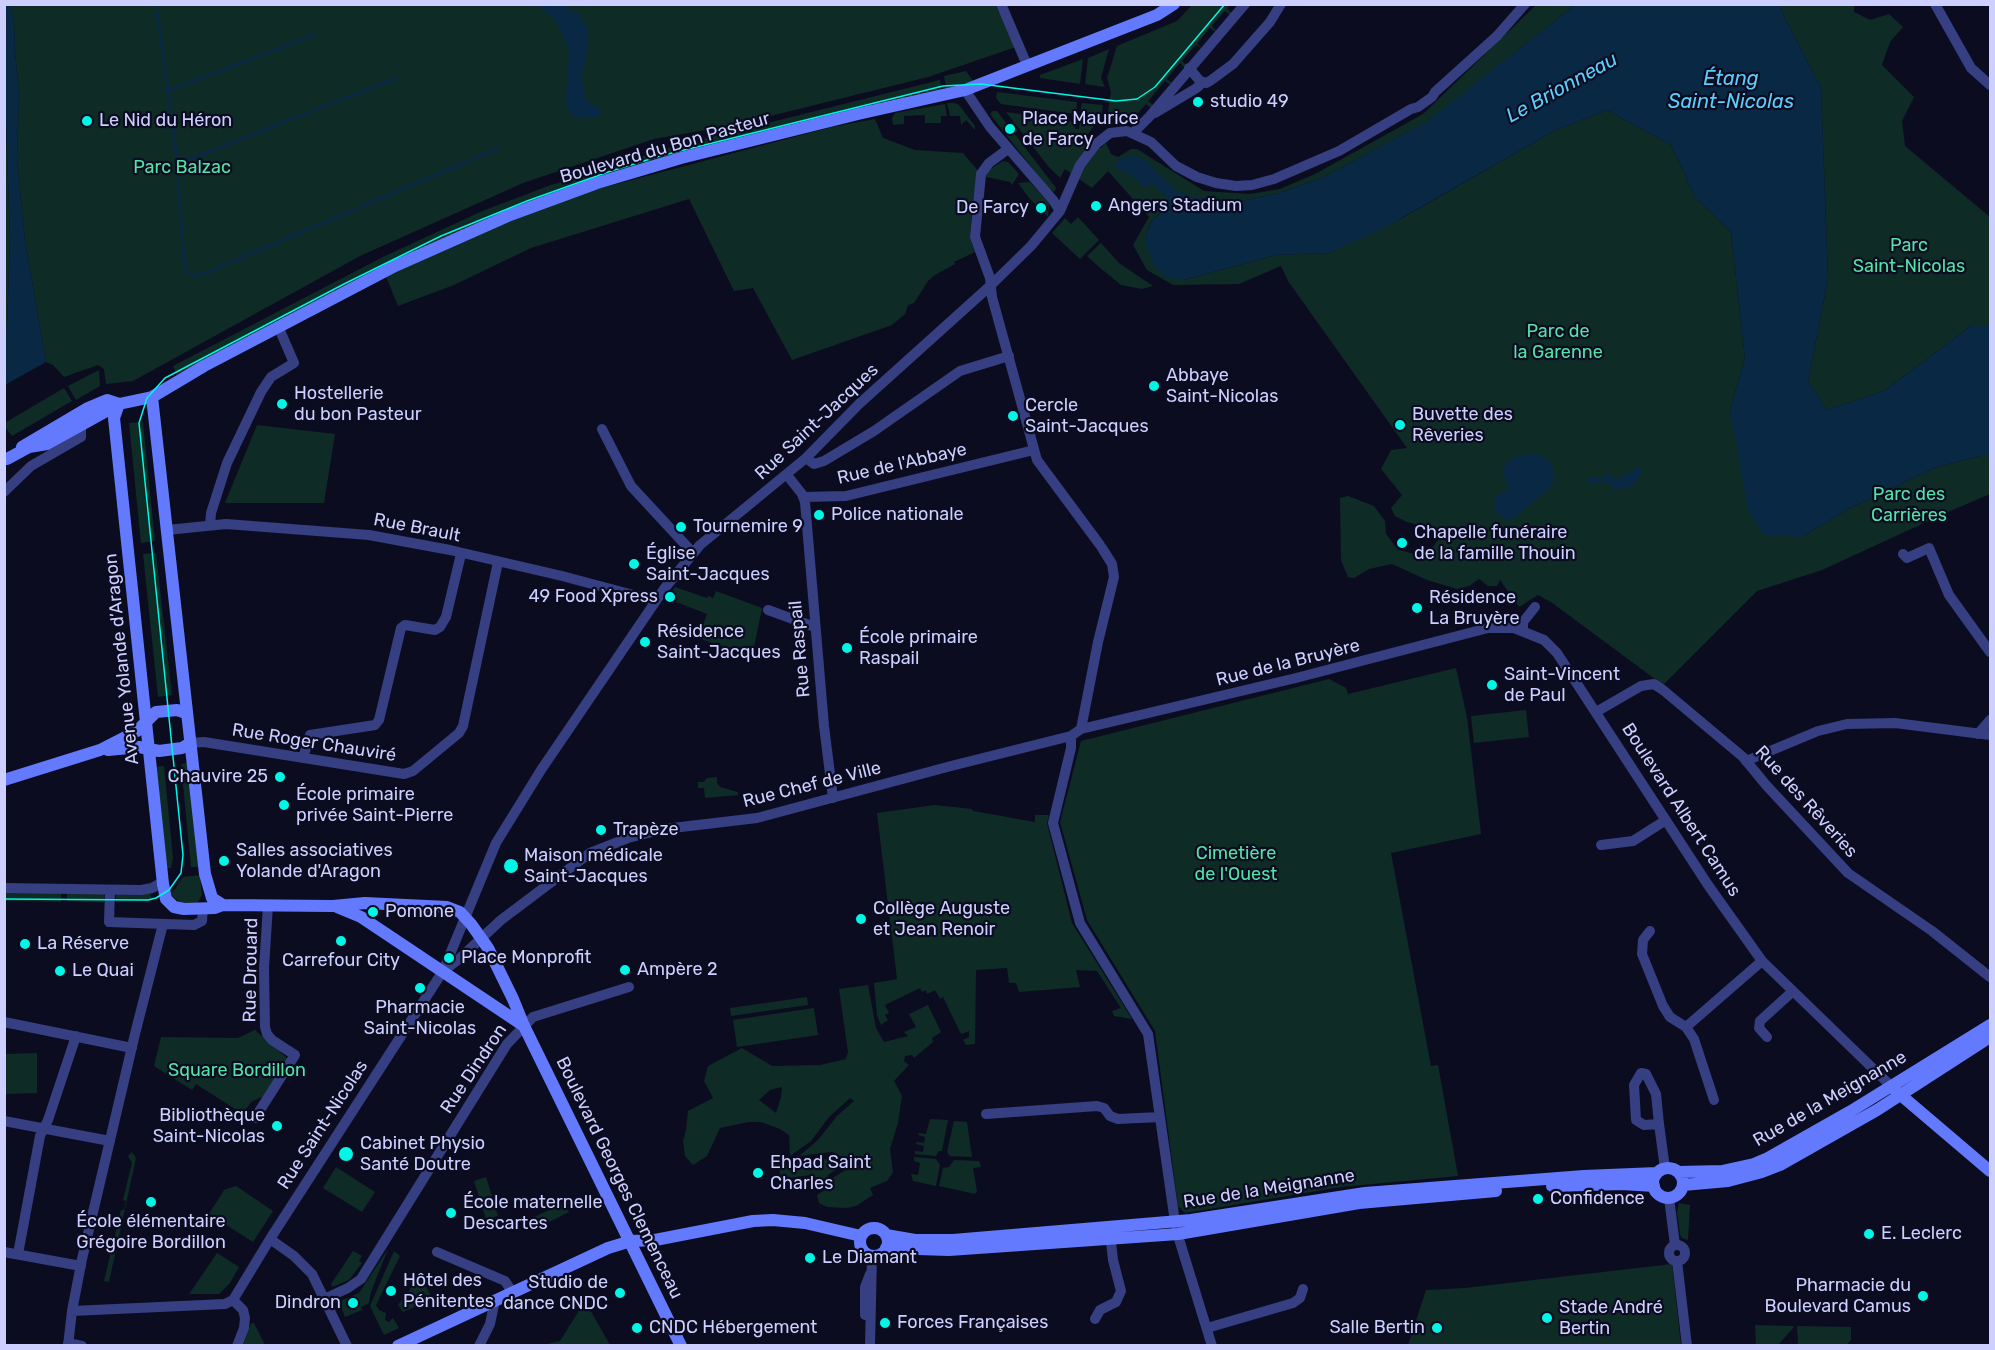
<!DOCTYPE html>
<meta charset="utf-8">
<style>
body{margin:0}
#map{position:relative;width:1995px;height:1350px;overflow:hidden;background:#0c0c21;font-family:Rubik,sans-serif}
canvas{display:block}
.frame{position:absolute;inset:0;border:6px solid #cccfff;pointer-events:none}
</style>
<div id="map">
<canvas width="1995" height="1350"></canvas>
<div class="frame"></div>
</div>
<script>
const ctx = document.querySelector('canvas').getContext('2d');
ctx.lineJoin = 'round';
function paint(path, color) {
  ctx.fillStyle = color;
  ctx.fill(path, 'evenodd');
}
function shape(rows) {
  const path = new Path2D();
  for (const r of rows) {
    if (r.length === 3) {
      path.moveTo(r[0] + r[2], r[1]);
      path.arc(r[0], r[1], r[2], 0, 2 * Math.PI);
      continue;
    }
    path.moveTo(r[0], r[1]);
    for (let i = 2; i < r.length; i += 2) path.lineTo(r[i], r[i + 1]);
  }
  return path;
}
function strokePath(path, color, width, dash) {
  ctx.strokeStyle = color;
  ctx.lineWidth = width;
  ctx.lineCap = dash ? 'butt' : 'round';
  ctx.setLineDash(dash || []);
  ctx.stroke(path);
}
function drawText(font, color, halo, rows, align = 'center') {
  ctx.font = font + ' Rubik,sans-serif';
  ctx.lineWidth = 4.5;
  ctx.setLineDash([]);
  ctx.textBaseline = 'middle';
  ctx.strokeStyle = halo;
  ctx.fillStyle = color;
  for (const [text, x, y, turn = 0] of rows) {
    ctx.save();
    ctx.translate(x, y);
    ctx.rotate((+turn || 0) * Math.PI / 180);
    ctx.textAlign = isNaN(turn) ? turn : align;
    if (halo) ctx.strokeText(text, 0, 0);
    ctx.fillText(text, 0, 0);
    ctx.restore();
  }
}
paint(shape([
 [995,4,1016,47,928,77,734,125,654,139,523,183,360,256,133,381,106,384,104,369,98,365,64,377,53,365,46,362,25,241,17,159,19,93,15,51,14,21,10,5],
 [1192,5,1230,5,1227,9,1232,13,1230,15,1225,11,1212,26,1217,31,1216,32,1210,28,1197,44,1202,48,1196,45,1182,61,1187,66,1185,68,1180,63,1167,79,1172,83,1171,85,1165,81,1148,101,1153,105,1151,108,1146,104,1132,120,1107,118,1111,92,1107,78,1117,46,1177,21],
 [1536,5,1575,5,1427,122,1322,178,1279,193,1241,201,1196,198,1182,194,1152,220,1147,232,1146,244,1184,280,1276,255,1329,253,1404,217,1554,131,1607,110,1671,145,1695,197,1731,232,1745,358,1730,410,1802,537,1848,509,1934,468,1980,456,1990,456,1990,494,1948,512,1822,570,1757,591,1663,685,1551,602,1538,595,1519,607,1500,580,1497,586,1488,586,1479,579,1469,586,1457,589,1427,580,1392,564,1369,569,1354,578,1348,577,1341,560,1340,498,1348,496,1374,506,1385,521,1386,534,1398,550,1415,554,1431,549,1438,540,1431,528,1407,522,1395,516,1391,508,1402,495,1381,469,1391,450,1407,448,1288,281,1281,266,1239,284,1173,285,1147,270,1133,245,1149,217,1108,171,1092,188,1065,169,1060,178,1048,166,1006,112,1075,122,1075,129,1079,129,1080,122,1095,124,1081,144,1085,140,1101,148,1106,143,1111,154,1118,157,1131,149,1137,149,1204,191,1250,194,1280,189,1315,174,1423,114],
 [1780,5,1854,5,1854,12,1870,20,1889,14,1903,27,1890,42,1882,65,1914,97,1902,121,1905,146,1990,217,1990,326,1971,326,1884,391,1827,410,1808,381,1828,279,1821,88,1783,14],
 [1109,49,1101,78,1105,87,1085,84,1088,58],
 [1083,59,1080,84,1040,78,1040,75],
 [4,65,10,238,7,326,5,330],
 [966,71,973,81,963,85,946,88,944,76],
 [940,80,942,91,697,149,349,284,177,374,173,366,383,257,480,212,548,186,675,146],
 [997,92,1077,102,1076,114,1001,104,996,98],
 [947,103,955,103,959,105,975,126,975,130,966,120,961,125,960,116,950,116],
 [1082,103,1103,105,1101,118,1080,115],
 [945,104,947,116,941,116,941,123,925,123,925,115,904,116,904,124,893,125,892,118,895,113],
 [993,111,997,111,1056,188,1054,192,1047,187,990,114],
 [875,119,883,138,915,150,963,153,980,173,972,207,970,238,975,252,954,262,955,264,935,275,928,281,914,303,908,305,905,314,892,325,792,360,753,288,734,291,689,199,531,248,454,285,398,306,385,274,461,239,579,194,832,127],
 [1003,161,1008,162,1019,174,1012,185,1010,182,986,177,989,170],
 [1030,182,1049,203,1048,217,1029,198,1018,183],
 [1078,217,1099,240,1080,259,1052,233,1065,218,1071,224],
 [1101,243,1119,263,1153,286,1142,289,1121,285,1098,266,1087,256],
 [99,370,100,386,76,400,68,386],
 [64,388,72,401,12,436,5,427,5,423,13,418],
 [143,422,155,541,141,543,129,423],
 [257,425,335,434,324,503,225,503],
 [156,553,172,695,158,697,143,554],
 [675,587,707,598,708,596,713,598,716,591,762,608,752,657,698,638,707,614,676,602,678,598,669,595],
 [1456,668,1467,717,1481,834,1391,853,1431,1066,1438,1065,1458,1176,1341,1187,1185,1213,1178,1206,1155,1031,1087,920,1060,822,1081,741,1329,679,1346,688,1348,694],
 [1526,710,1529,737,1474,743,1471,716],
 [188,763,200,867,191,867,181,764],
 [164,766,173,858,171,868,166,868,155,767],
 [717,777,717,783,720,787,738,792,738,795,705,798,704,788,698,788,698,782,704,782,707,778],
 [934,805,972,809,973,811,1035,822,1035,815,1049,815,1047,823,1072,923,1132,1019,1114,1016,1112,1011,1121,1008,1097,971,1076,970,1080,987,1019,992,1016,983,1009,983,1007,968,976,970,975,1044,966,1045,963,1040,969,1037,969,1031,962,1034,960,1032,943,997,940,999,935,990,927,994,926,990,922,992,920,988,885,1005,889,1013,885,1015,888,1020,881,1025,877,1015,874,983,897,979,877,813],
 [200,875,202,895,198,902,193,904,181,903,172,896,170,893,175,889,183,877],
 [5,892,61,892,61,902,5,901],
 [67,892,104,893,104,902,67,901],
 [150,892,152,901,116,902,116,893],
 [868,985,876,1028,884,1042,908,1036,904,1032,916,1027,909,1014,928,1005,941,1032,932,1038,933,1042,914,1058,912,1055,905,1056,904,1061,909,1065,894,1081,902,1096,898,1123,890,1149,893,1172,887,1181,870,1188,873,1195,856,1206,847,1208,827,1207,819,1203,817,1195,831,1186,831,1179,852,1166,845,1158,831,1152,799,1156,818,1140,837,1116,854,1101,850,1098,829,1117,811,1141,790,1156,789,1135,780,1129,761,1122,748,1122,720,1128,707,1156,693,1165,685,1156,683,1141,686,1130,688,1111,713,1098,704,1081,708,1066,742,1048,772,1066,820,1065,846,1059,848,1052,839,989],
 [782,1087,781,1097,776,1113,759,1100,770,1090],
 [807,997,808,1005,731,1016,730,1008],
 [814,1008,818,1035,737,1047,733,1020],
 [255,1030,288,1059,266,1095,251,1102,243,1114,196,1084,192,1090,154,1066,161,1037,238,1038],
 [37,1053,37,1093,5,1094,5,1054],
 [930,1119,948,1120,942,1151,939,1151,936,1156,915,1154,915,1151,923,1152,924,1146,916,1144,917,1142,924,1143,925,1137,918,1135,919,1133,926,1134],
 [954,1121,967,1122,972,1157,950,1156,947,1152],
 [132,1152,136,1158,109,1282,104,1281,121,1210,124,1210,125,1205,126,1201,123,1200,132,1163,128,1156],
 [914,1157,936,1159,940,1165,936,1186,913,1181,911,1174,918,1175,920,1163,914,1161],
 [830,1159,844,1165,829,1174,823,1184,815,1177,810,1175,781,1179,779,1167,804,1160],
 [954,1160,979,1161,981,1167,973,1168,977,1191,975,1194,939,1186,943,1168,949,1167],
 [336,1167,375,1192,362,1212,323,1188],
 [486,1177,498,1216,486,1219,474,1181],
 [236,1186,273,1211,253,1242,209,1214,224,1190],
 [564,1203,569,1212,535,1229,530,1219],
 [1679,1203,1690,1205,1688,1240,1682,1238,1680,1235,1677,1212],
 [388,1249,371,1292,369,1303,361,1307,362,1310,345,1317,340,1304,340,1301,359,1293],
 [353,1251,362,1256,359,1261,362,1263,349,1280,332,1287,331,1284],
 [394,1251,400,1256,376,1305,379,1310,386,1313,385,1320,389,1322,393,1318,399,1328,384,1335,370,1306],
 [217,1253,239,1267,230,1283,219,1294,189,1294],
 [1672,1264,1681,1345,1408,1345,1426,1290,1465,1288],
 [420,1276,433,1299,403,1312,398,1305],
 [585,1301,610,1345,543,1345,560,1341],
 [251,1323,254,1323,265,1345,243,1346],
 [1755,1325,1792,1326,1794,1327,1778,1345,1756,1346],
 [1797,1326,1851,1327,1851,1340,1846,1345,1798,1345]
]), '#0f2b25');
paint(shape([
 [10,4,14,21,15,51,19,93,17,159,25,241,46,362,5,385,4,330,7,326,10,238,4,65,4,5],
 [1575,5,1780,5,1783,14,1821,88,1828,279,1808,381,1827,410,1884,391,1971,326,1990,326,1990,456,1980,456,1934,468,1848,509,1802,537,1764,535,1748,510,1730,410,1745,358,1731,232,1695,197,1671,145,1607,110,1554,131,1384,228,1329,253,1276,255,1184,280,1166,277,1155,267,1145,244,1147,232,1152,220,1168,207,1168,199,1151,183,1145,188,1134,177,1114,166,1123,156,1129,158,1134,155,1145,160,1174,189,1196,198,1241,201,1279,193,1322,178,1426,122],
 [566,9,578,13,588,28,588,46,582,77,585,97,589,103,602,110,600,116,596,117,575,118,567,111,566,98,569,51,561,31,550,13,554,10],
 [1536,454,1545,458,1553,467,1554,480,1547,491,1514,518,1506,521,1496,512,1494,497,1510,488,1502,473,1506,463,1519,455],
 [1640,466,1642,472,1633,486,1613,490,1611,485,1604,482,1586,483,1588,478,1601,478,1607,473,1616,480]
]), '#092843');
strokePath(shape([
 [156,4,177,159,184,264,188,274,198,276,499,148],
 [167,91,314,35],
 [178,164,396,78]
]), '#092843', 3);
strokePath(shape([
 [547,4,560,11,572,27]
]), '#092843', 16);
strokePath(shape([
 [1001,4,1027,65],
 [1935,4,1971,68,1990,85],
 [1189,68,1200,81,1206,83,1210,81,1233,64,1270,22,1281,4],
 [965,90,990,127,1053,200,1060,211],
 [1155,113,1195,89,1199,86,1200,81],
 [1133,133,1149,117,1245,4],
 [1008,149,989,163,981,174,975,237,990,278,992,297,1037,460,1100,545],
 [602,429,631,486,693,553],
 [806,458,814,464,824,461,874,431,960,371,1009,356],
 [787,475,802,494,805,502,824,726,833,798],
 [4,492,31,466,81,437,81,425],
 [804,497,846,496,1034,450],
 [210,525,211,513,227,463,261,392,271,377,294,363,278,326],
 [167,530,226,524,369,535,450,550,562,576,656,601],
 [1903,554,1907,558,1929,548,1949,595,1990,652],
 [768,610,815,627],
 [1523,630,1523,622,1535,607],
 [1596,712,1641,686,1654,684,1663,690,1743,757,1766,785,1848,873,1932,931,1990,977],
 [1081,729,1098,642,1114,577,1112,564,1102,548],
 [1978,734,1990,720],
 [1071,736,1071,748,1053,823,1080,923,1148,1034,1174,1215,1179,1239,1212,1346],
 [190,743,204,742,404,774,413,771,459,733,463,726,498,562],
 [303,758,310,735,375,725,379,720,401,628,405,625,435,630,440,627,446,617,461,554],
 [1746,761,1818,731,1847,724,1895,723,1990,735],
 [1601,845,1633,841,1666,820],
 [4,888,141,890,152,888,163,882],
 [110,890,109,922,194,925,202,921,203,908],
 [1650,931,1643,940,1642,954,1663,1006,1670,1017,1686,1027,1694,1039,1714,1100],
 [443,971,458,960,501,920,590,853,628,838,664,829,757,818,951,766,1071,736,1081,729,1296,678,1488,628,1514,628,1544,640,1557,653,1708,885,1762,961,1891,1086],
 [4,1022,132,1048],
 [1686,1027,1762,961],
 [1767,1037,1759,1028,1760,1021,1792,992],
 [986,1114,1097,1106,1104,1108,1110,1116,1118,1119,1160,1117],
 [255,1118,295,1055,272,1040,267,1034,265,1027,264,968,268,905],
 [4,1121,110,1141],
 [1659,1124,1644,1125,1636,1120,1634,1085,1641,1073,1646,1074,1656,1094,1659,1124,1664,1161,1665,1169],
 [1669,1198,1675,1245],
 [270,1239,294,1256,312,1274,347,1346],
 [1677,1253,8],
 [4,1252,81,1266],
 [437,1252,505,1281,512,1292],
 [18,1254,40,1136,48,1120,76,1036],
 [1677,1261,1687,1346],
 [324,1299,348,1288,361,1279,507,1044,533,1017,629,987],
 [233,1300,243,1310,245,1318,244,1328,237,1346],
 [72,1311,225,1304,233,1300,270,1239,443,971,496,843,541,770,664,589,700,545,806,458,859,404,990,286,1031,246,1060,211,1080,165,1096,144,1110,133,1127,131,1151,142,1176,166,1197,177,1216,183,1236,186,1252,185,1274,179,1339,151,1411,109,1418,107,1432,97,1435,92,1497,36,1525,4],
 [865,1315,865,1287,870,1274],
 [1095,1319,1100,1310,1116,1302,1121,1291,1113,1260,1110,1233],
 [1207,1328,1293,1303,1300,1298,1303,1289],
 [68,1343,82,1346],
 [68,1346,72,1311,82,1259,135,1034,163,924],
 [479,1346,490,1324,495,1300],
 [870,1346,872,1256]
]), '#353f82', 10);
strokePath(shape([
 [152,397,205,874,212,898,223,905],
 [119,404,114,418,163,884,166,899,174,907,184,909,215,908,223,905,333,906,365,903,447,907,460,912,471,924,488,948,513,999,524,1026,681,1346],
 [22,447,88,408,107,400,119,404],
 [7,459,29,447,47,444,119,404,152,397,204,366,395,266,510,215,597,183,681,158,858,114,965,90,1157,15,1174,4],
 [108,750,139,747,159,751,182,748,190,743],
 [4,780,100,750,137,731,156,712,177,710,186,713],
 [337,907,361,917,524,1026],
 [1896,1091,1990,1171],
 [1668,1183,15],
 [1678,1172,1722,1171,1754,1164,1768,1158,1851,1111,1990,1025],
 [1683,1185,1728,1181,1762,1172,1780,1165,1877,1110,1990,1037],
 [1552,1186,1622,1184,1654,1186],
 [874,1242,14],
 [886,1235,915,1240,953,1240,1191,1220,1365,1193,1584,1176,1657,1173],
 [886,1248,949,1250,1178,1234,1359,1203,1496,1191],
 [398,1346,608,1248,631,1241,655,1240,753,1221,773,1220,805,1223,861,1236]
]), '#637aff', 12);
strokePath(shape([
 [4,899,148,900,156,898,169,890,181,873,183,855,139,423,147,398,165,378,344,284,441,236,527,201,608,172,660,156,943,86,981,84,1116,101,1137,99,1155,87,1225,4]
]), '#00f7e6', 1.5);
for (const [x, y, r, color] of [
 [1198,102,6,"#00f7e6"],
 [87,121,6,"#00f7e6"],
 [1010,129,6,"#00f7e6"],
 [1096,206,6,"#00f7e6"],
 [1041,208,6,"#00f7e6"],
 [1154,386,6,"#00f7e6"],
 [282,404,6,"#00f7e6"],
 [1013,416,6,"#00f7e6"],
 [1400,425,6,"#00f7e6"],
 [819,515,6,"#00f7e6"],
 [681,527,6,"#00f7e6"],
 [1402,543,6,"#00f7e6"],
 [634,564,6,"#00f7e6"],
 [670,597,6,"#00f7e6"],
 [1417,608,6,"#00f7e6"],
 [645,642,6,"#00f7e6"],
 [847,648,6,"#00f7e6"],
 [1492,685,6,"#00f7e6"],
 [280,777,6,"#00f7e6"],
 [284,805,6,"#00f7e6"],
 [601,830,6,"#00f7e6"],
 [224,861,6,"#00f7e6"],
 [511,866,8,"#00f7e6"],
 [373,912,6,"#00f7e6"],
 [861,919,6,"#00f7e6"],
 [341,941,6,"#00f7e6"],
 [25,944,6,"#00f7e6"],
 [449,958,6,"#00f7e6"],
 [625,970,6,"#00f7e6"],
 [60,971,6,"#00f7e6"],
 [420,988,6,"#00f7e6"],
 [277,1126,6,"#00f7e6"],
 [346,1154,8,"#00f7e6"],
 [758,1173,6,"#00f7e6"],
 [1538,1199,6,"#00f7e6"],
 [151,1202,6,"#00f7e6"],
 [451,1213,6,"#00f7e6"],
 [1869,1234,6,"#00f7e6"],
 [810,1258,6,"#00f7e6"],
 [391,1291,6,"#00f7e6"],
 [620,1293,6,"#00f7e6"],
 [1923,1296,6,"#00f7e6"],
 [353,1303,6,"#00f7e6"],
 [1547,1318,6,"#00f7e6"],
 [885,1323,6,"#00f7e6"],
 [637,1328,6,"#00f7e6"],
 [1437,1328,6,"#00f7e6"]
]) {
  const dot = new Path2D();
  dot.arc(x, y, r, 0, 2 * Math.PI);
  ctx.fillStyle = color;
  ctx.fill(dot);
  strokePath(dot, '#0c0c21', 2);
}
drawText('18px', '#cccfff', '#0c0c21', [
 ["studio 49",1210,102],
 ["Place Maurice",1022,119],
 ["de Farcy",1022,140],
 ["Le Nid du Héron",99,121],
 ["Angers Stadium",1108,206],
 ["De Farcy",1029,208,"right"],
 ["Abbaye",1166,376],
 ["Saint-Nicolas",1166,397],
 ["Hostellerie",294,394],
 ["du bon Pasteur",294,415],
 ["Cercle",1025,406],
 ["Saint-Jacques",1025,427],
 ["Buvette des",1412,415],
 ["Rêveries",1412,436],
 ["Police nationale",831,515],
 ["Tournemire 9",693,527],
 ["Chapelle funéraire",1414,533],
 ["de la famille Thouin",1414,554],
 ["Église",646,554],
 ["Saint-Jacques",646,575],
 ["49 Food Xpress",658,597,"right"],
 ["Résidence",1429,598],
 ["La Bruyère",1429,619],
 ["Résidence",657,632],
 ["Saint-Jacques",657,653],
 ["École primaire",859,638],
 ["Raspail",859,659],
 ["Saint-Vincent",1504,675],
 ["de Paul",1504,696],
 ["Chauvire 25",268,777,"right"],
 ["École primaire",296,795],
 ["privée Saint-Pierre",296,816],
 ["Trapèze",613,830],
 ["Salles associatives",236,851],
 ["Yolande d'Aragon",236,872],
 ["Maison médicale",524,856],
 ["Saint-Jacques",524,877],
 ["Collège Auguste",873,909],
 ["et Jean Renoir",873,930],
 ["Pomone",385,912],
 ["La Réserve",37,944],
 ["Place Monprofit",461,958],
 ["Carrefour City",341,961,"center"],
 ["Ampère 2",637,970],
 ["Le Quai",72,971],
 ["Pharmacie",420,1008,"center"],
 ["Saint-Nicolas",420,1029,"center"],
 ["Bibliothèque",265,1116,"right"],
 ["Saint-Nicolas",265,1137,"right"],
 ["Cabinet Physio",360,1144],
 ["Santé Doutre",360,1165],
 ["Ehpad Saint",770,1163],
 ["Charles",770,1184],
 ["Confidence",1550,1199],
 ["École maternelle",463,1203],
 ["Descartes",463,1224],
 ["École élémentaire",151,1222,"center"],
 ["Grégoire Bordillon",151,1243,"center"],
 ["E. Leclerc",1881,1234],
 ["Le Diamant",822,1258],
 ["Hôtel des",403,1281],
 ["Pénitentes",403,1302],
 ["Studio de",608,1283,"right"],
 ["dance CNDC",608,1304,"right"],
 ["Pharmacie du",1911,1286,"right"],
 ["Boulevard Camus",1911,1307,"right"],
 ["Dindron",341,1303,"right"],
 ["Stade André",1559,1308],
 ["Bertin",1559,1329],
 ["Forces Françaises",897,1323],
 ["CNDC Hébergement",649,1328],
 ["Salle Bertin",1425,1328,"right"]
], 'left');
drawText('18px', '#cccfff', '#0c0c21', [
 ["Boulevard du Bon Pasteur",665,148,-16],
 ["Rue Saint-Jacques",817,422,-43],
 ["Rue de l'Abbaye",902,464,-13],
 ["Rue Brault",417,528,11],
 ["Rue Raspail",800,649,-95],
 ["Avenue Yolande d’Aragon",122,659,-96],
 ["Rue de la Bruyère",1288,663,-14],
 ["Rue Roger Chauviré",314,743,9],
 ["Rue Chef de Ville",812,785,-14],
 ["Rue des Rêveries",1806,802,48],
 ["Boulevard Albert Camus",1681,810,57],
 ["Rue Drouard",251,970,-89],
 ["Rue Dindron",474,1069,-56],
 ["Rue de la Meignanne",1830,1099,-30],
 ["Rue Saint-Nicolas",323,1125,-57],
 ["Boulevard Georges Clemenceau",619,1178,64],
 ["Rue de la Meignanne",1269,1189,-9]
]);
drawText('18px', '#54e3a7', '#0c0c21', [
 ["Parc Balzac",182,168],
 ["Parc",1909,246],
 ["Saint-Nicolas",1909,267],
 ["Parc de",1558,332],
 ["la Garenne",1558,353],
 ["Parc des",1909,495],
 ["Carrières",1909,516],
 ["Cimetière",1236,854],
 ["de l'Ouest",1236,875],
 ["Square Bordillon",237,1071]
]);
drawText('italic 20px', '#5acfff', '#0c0c21', [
 ["Étang",1731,79],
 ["Saint-Nicolas",1731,102],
 ["Le Brionneau",1562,88,-29]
]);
</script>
